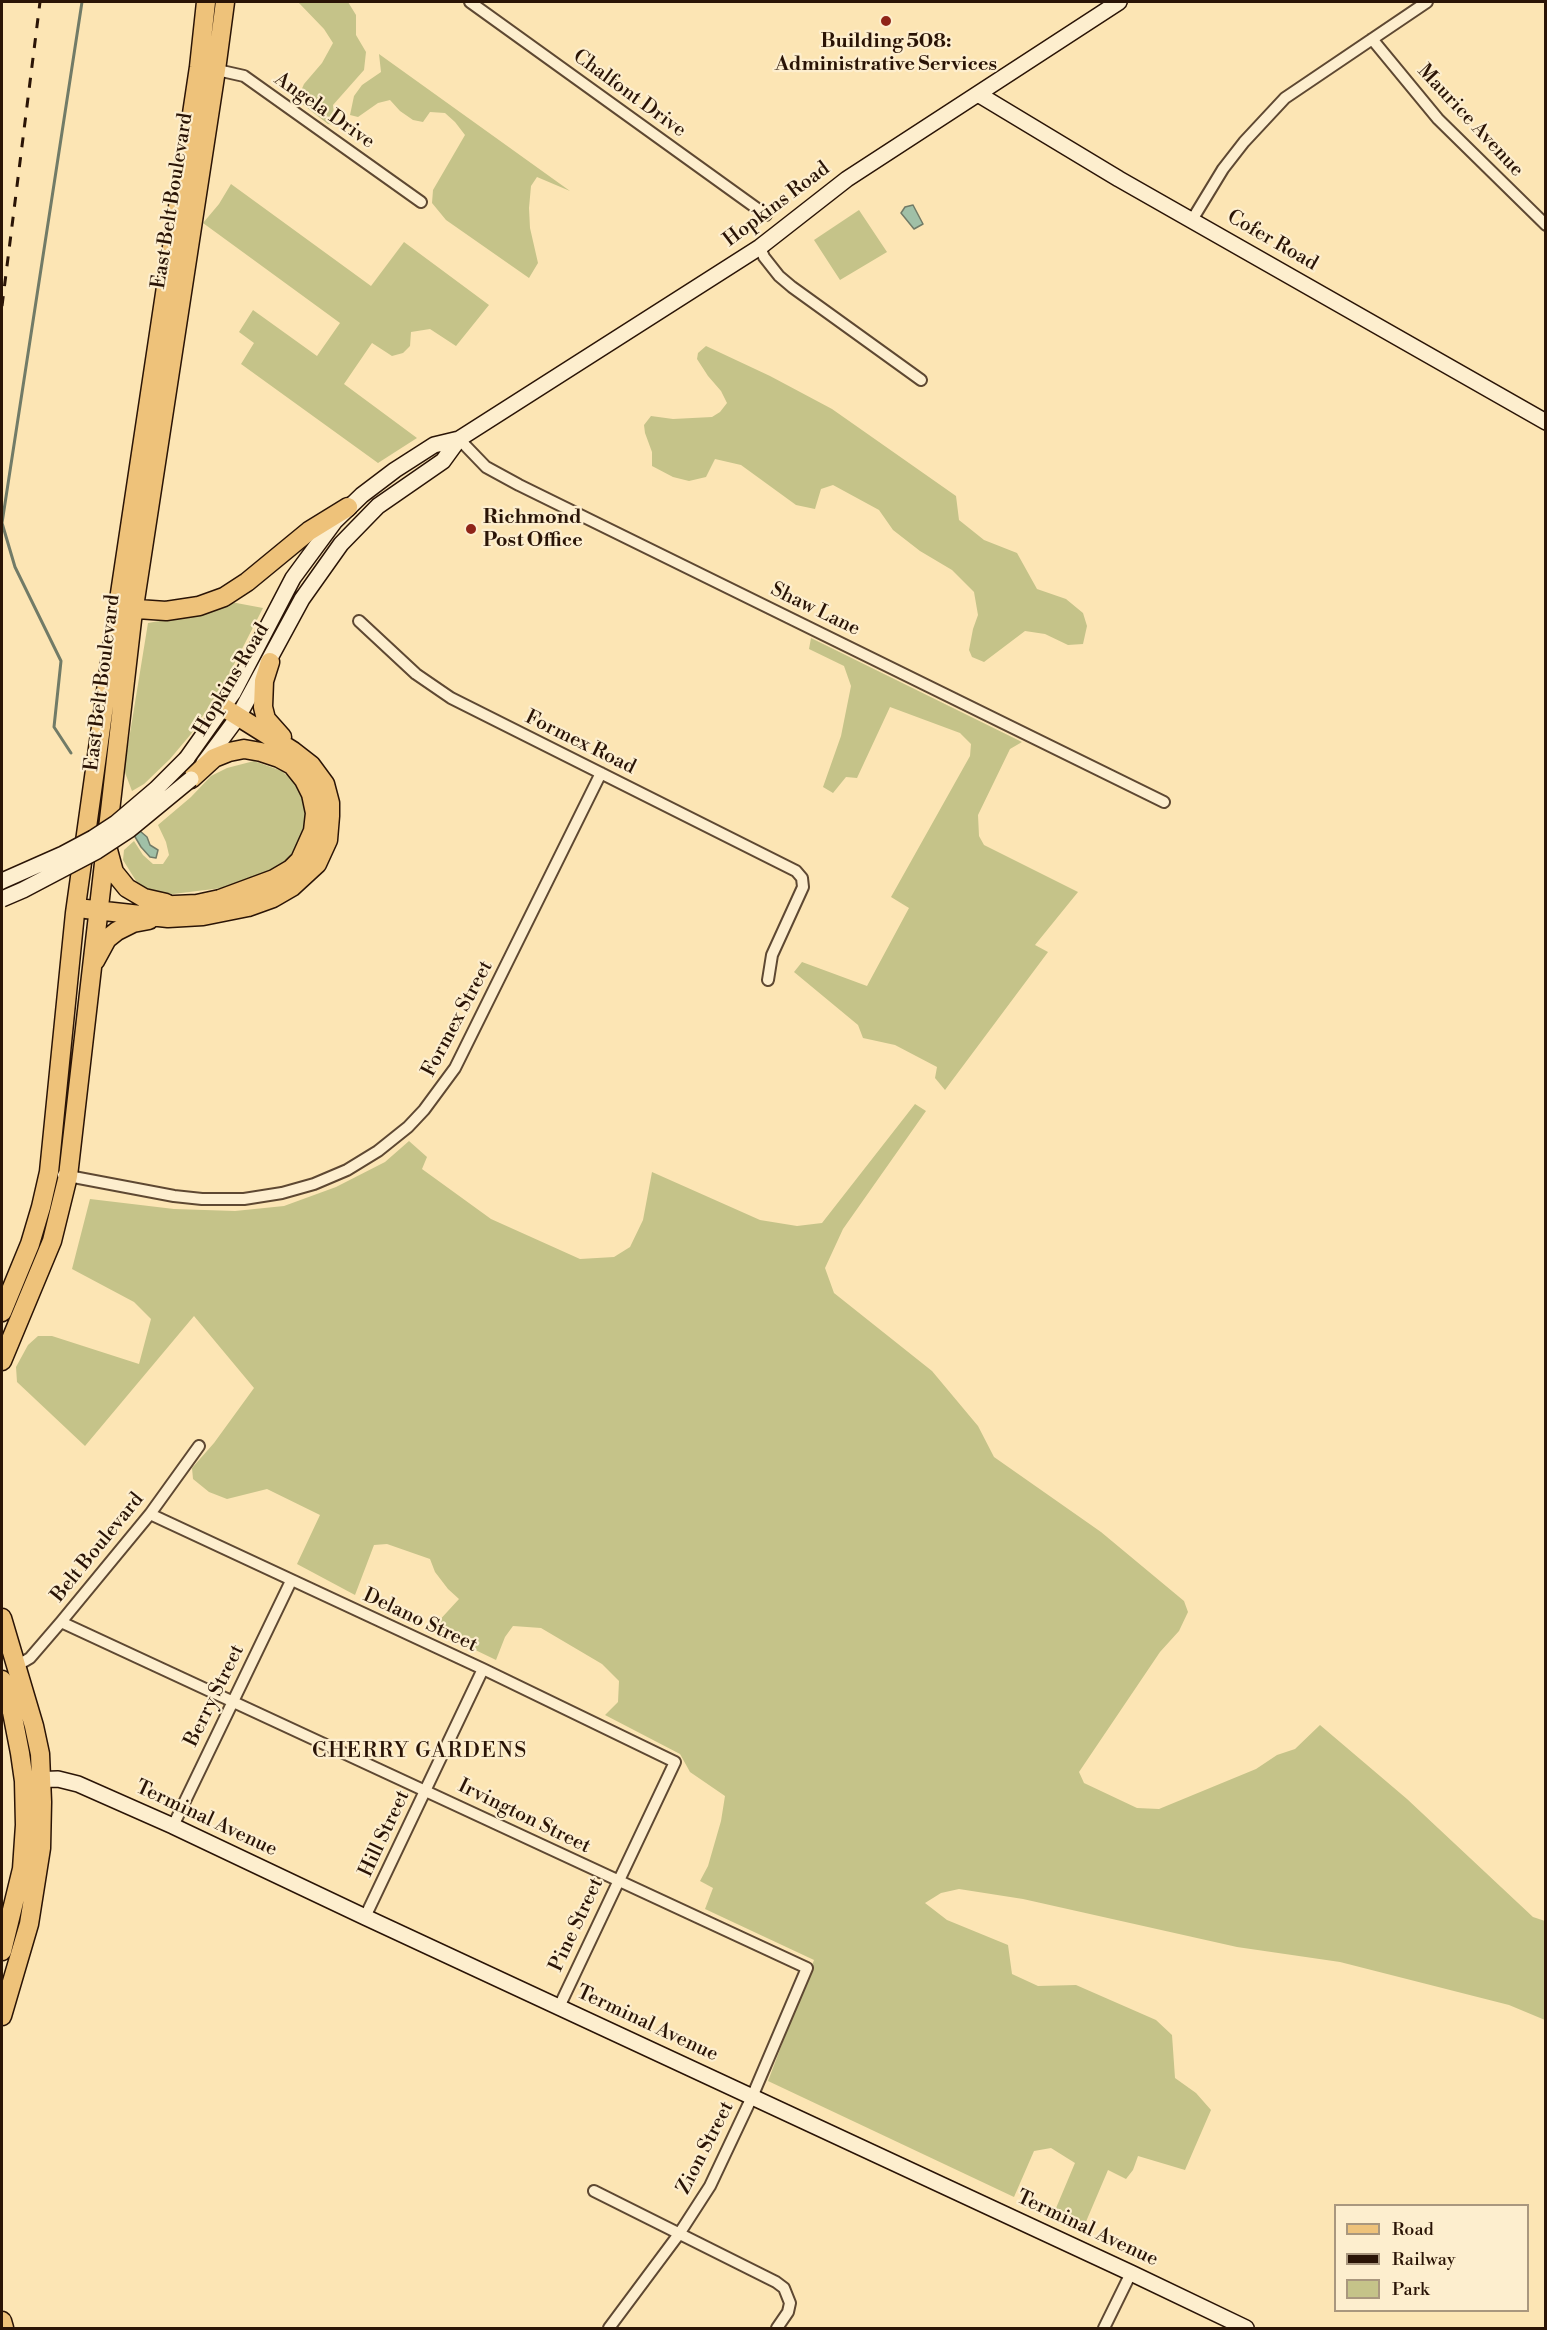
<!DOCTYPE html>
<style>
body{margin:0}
#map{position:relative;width:1547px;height:2330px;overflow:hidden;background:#fce5b4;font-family:"Libre Bodoni",serif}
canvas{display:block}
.frame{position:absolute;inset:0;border:3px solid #2a1406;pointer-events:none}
.legend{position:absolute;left:1334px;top:2204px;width:195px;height:108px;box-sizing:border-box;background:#fdeece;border:2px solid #a9977e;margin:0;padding:8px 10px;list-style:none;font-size:18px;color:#2a1406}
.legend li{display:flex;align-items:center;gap:12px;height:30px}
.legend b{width:30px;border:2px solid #a9977e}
</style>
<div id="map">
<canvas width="1547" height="2330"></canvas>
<div class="frame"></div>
<ul class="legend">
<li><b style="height:8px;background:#eec27a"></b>Road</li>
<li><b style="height:8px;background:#2a1406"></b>Railway</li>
<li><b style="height:16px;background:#c5c389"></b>Park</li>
</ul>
</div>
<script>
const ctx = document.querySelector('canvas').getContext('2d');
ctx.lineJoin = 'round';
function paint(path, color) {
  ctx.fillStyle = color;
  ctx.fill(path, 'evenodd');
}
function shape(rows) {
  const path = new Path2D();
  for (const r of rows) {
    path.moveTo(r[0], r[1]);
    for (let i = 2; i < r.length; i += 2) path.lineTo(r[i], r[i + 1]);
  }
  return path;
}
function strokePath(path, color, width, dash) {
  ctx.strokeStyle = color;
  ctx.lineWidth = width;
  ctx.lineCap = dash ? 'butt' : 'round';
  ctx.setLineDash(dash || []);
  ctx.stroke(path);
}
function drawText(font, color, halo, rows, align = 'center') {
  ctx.font = font + ' "Libre Bodoni",serif';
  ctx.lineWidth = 4.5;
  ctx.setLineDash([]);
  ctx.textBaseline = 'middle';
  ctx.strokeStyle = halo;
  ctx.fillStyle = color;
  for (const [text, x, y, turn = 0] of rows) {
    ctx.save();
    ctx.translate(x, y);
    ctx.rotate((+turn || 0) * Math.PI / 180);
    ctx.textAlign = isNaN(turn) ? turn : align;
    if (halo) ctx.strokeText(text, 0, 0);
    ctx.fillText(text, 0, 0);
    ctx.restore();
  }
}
paint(shape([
 [298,2,348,2,356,15,356,35,366,52,364,70,333,105,335,125,328,124,297,100,304,84,322,63,333,43,324,29],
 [379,54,570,191,537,177,531,186,529,208,530,228,538,263,529,278,446,220,432,203,433,190,465,135,455,122,445,113,430,112,423,122,413,120,400,111,390,100,378,103,358,117,350,115,354,96,362,85,381,72],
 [231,184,371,286,404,242,489,305,456,346,430,329,411,332,410,346,403,353,392,356,372,343,344,384,417,438,378,463,241,364,254,343,239,332,253,310,317,356,340,323,203,223,219,204],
 [859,210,887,252,840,280,814,240],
 [706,346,770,376,832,409,956,496,959,520,984,540,1017,553,1037,589,1066,599,1083,613,1087,626,1083,644,1068,645,1045,634,1025,631,984,662,972,657,969,650,973,629,978,615,974,592,952,570,920,551,893,530,879,510,833,485,821,489,815,509,796,505,741,465,715,459,706,477,689,481,673,477,652,466,652,452,645,433,644,425,651,416,673,419,712,417,720,412,727,403,721,391,708,376,697,359,698,353],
 [231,602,263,608,226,680,191,734,170,759,144,784,132,791,124,770,148,623,210,612],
 [811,638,1022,742,1010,749,978,815,979,836,984,845,1078,892,1035,945,1048,952,945,1090,935,1078,937,1067,895,1045,863,1038,858,1025,794,972,802,962,867,986,909,908,891,897,970,756,971,744,960,733,890,707,857,778,846,777,833,793,823,787,841,736,851,686,844,666,809,649],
 [254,761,282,771,294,782,306,803,305,823,296,852,276,870,230,887,173,894,149,893,138,884,123,860,124,850,134,841,143,855,153,864,163,864,169,855,166,842,158,825,191,797,211,776,227,768],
 [915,1104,926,1111,843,1229,825,1268,834,1293,932,1371,978,1426,994,1457,1101,1532,1184,1601,1188,1612,1179,1631,1160,1652,1079,1772,1084,1783,1137,1808,1159,1809,1256,1769,1277,1755,1295,1749,1320,1725,1407,1799,1533,1917,1545,1921,1545,2020,1509,2005,1340,1962,1237,1947,1023,1899,959,1889,941,1893,925,1903,947,1920,1008,1945,1012,1974,1038,1986,1076,1985,1156,2020,1172,2035,1175,2078,1196,2093,1211,2110,1185,2170,1138,2156,1133,2170,1126,2179,1108,2170,1082,2231,1051,2220,1075,2163,1051,2148,1034,2151,1014,2197,768,2081,814,1960,705,1909,713,1888,700,1881,708,1866,721,1821,725,1796,690,1772,680,1754,605,1715,618,1702,619,1681,602,1664,541,1628,513,1626,505,1637,496,1660,434,1630,436,1624,459,1599,448,1589,435,1572,430,1559,387,1544,374,1545,355,1595,297,1564,320,1515,267,1489,227,1499,209,1492,193,1479,192,1468,214,1443,254,1388,194,1316,85,1446,17,1382,16,1367,28,1345,38,1336,52,1336,139,1364,151,1319,134,1302,72,1269,90,1199,174,1209,235,1211,284,1206,336,1187,385,1162,409,1141,427,1157,422,1169,491,1219,580,1259,614,1257,630,1247,643,1220,652,1172,760,1220,797,1226,822,1223]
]), '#c5c389');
const water = shape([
 [913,205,923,224,914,229,901,213,905,207,913,205],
 [140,831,147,837,150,845,158,850,156,858,150,857,141,847,134,835,136,832,140,831]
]);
paint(water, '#a0c0a7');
strokePath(water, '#717b67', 1.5);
strokePath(shape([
 [71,753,54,727,61,661,15,567,2,523,82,2]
]), '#717b67', 3);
const street = shape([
 [470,2,766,215],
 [1372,39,1438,119,1546,225],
 [213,69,244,76,421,202],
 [1192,220,1223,169,1244,142,1285,98,1427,2],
 [760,247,764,257,779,276,792,287,921,380],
 [459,439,486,467,519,485,1164,802],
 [359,621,416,674,451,698,796,871,802,878,803,887,772,955,768,980],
 [63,1175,174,1196,202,1199,244,1199,282,1193,314,1184,347,1170,378,1151,408,1127,424,1110,455,1068,601,773],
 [150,1514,483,1669,675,1762,559,2007],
 [61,1622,807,1968,752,2097,710,2186,679,2234,609,2328],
 [18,1665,30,1658,61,1622,150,1514,199,1446],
 [173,1826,291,1581],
 [365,1917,483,1669],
 [594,2191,776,2282,784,2288,790,2303,788,2312,777,2328],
 [1104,2328,1131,2273]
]);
const secondary = shape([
 [978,94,1119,179,1546,422],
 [187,758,233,693,293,578,335,521,362,495,395,470,434,445,459,439,760,247,847,179,1119,2],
 [204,763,238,717,302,599,341,544,378,506,443,461,459,439],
 [30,1780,58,1779,78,1784,173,1826,365,1917,1131,2273,1246,2328]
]);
const primary = shape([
 [123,608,166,611,199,606,224,597,247,582,309,531,348,507],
 [270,662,264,681,263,707,266,719,282,737],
 [108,850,114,872,127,888,144,898,166,903],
 [153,906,197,904,220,899,274,879,291,869,300,860,313,831,315,813,311,794,304,780,292,765,279,758,261,752,244,749,229,752,214,758,191,779],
 [86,909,168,918,203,916,248,907,273,898,292,887,317,864,328,840,330,816,330,803,325,784,311,765,293,751,223,707],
 [95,961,107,939,117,931,133,923,149,920],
 [2,1312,30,1244,41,1207,49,1172,75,913,116,620,199,67,206,2],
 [2,1361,52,1241,68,1176,132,620,216,70,225,2],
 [2,1618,34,1726,40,1754,42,1802,41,1848,29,1924,2,2016],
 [2,1680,12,1712,20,1753,24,1781,25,1825,22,1869,2,1951],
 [2,2321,4,2328]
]);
strokePath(street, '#5e4832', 14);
strokePath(secondary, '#2a1406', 18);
strokePath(primary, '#2a1406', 21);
strokePath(street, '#fdeece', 10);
strokePath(secondary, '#fdeece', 15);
strokePath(primary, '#eec27a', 18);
strokePath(shape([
 [2,306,40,2]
]), '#2a1406', 3, [10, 10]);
const secondaryBridge = shape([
 [2,881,63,854,93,838,116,823,156,789,187,758],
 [2,899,23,890,97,851,129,830,191,779]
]);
strokePath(secondaryBridge, '#2a1406', 18, []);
strokePath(secondaryBridge, '#fdeece', 15);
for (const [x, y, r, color] of [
 [886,21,6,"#8f2418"],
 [471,529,6,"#8f2418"]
]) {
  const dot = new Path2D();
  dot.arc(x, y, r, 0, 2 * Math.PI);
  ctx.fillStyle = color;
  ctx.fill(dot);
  strokePath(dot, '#fdeece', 2);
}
drawText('bold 20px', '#2a1406', '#fdeece', [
 ["Building 508:",886,42],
 ["Administrative Services",886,65],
 ["Richmond",483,518,"left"],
 ["Post Office",483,541,"left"]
]);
drawText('20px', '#2a1406', '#fdeece', [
 ["Chalfont Drive",629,94,36],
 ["Angela Drive",324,111,35],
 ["Maurice Avenue",1470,121,47],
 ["East Belt Boulevard",173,201,-81],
 ["Hopkins Road",777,205,-37],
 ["Cofer Road",1272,241,30],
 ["Shaw Lane",815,610,26],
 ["Hopkins Road",232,680,-59],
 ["East Belt Boulevard",103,683,-83],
 ["Formex Road",580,743,26],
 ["Formex Street",458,1019,-62],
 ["Belt Boulevard",98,1548,-51],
 ["Delano Street",420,1621,25],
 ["Berry Street",215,1696,-64],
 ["Irvington Street",524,1817,26],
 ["Terminal Avenue",206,1819,25],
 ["Hill Street",385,1834,-65],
 ["Pine Street",577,1925,-65],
 ["Terminal Avenue",647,2024,25],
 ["Zion Street",706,2148,-63],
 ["Terminal Avenue",1087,2229,25]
]);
ctx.letterSpacing = '1.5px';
drawText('21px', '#2a1406', '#fdeece', [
 ["CHERRY GARDENS",420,1752]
]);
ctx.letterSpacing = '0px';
</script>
